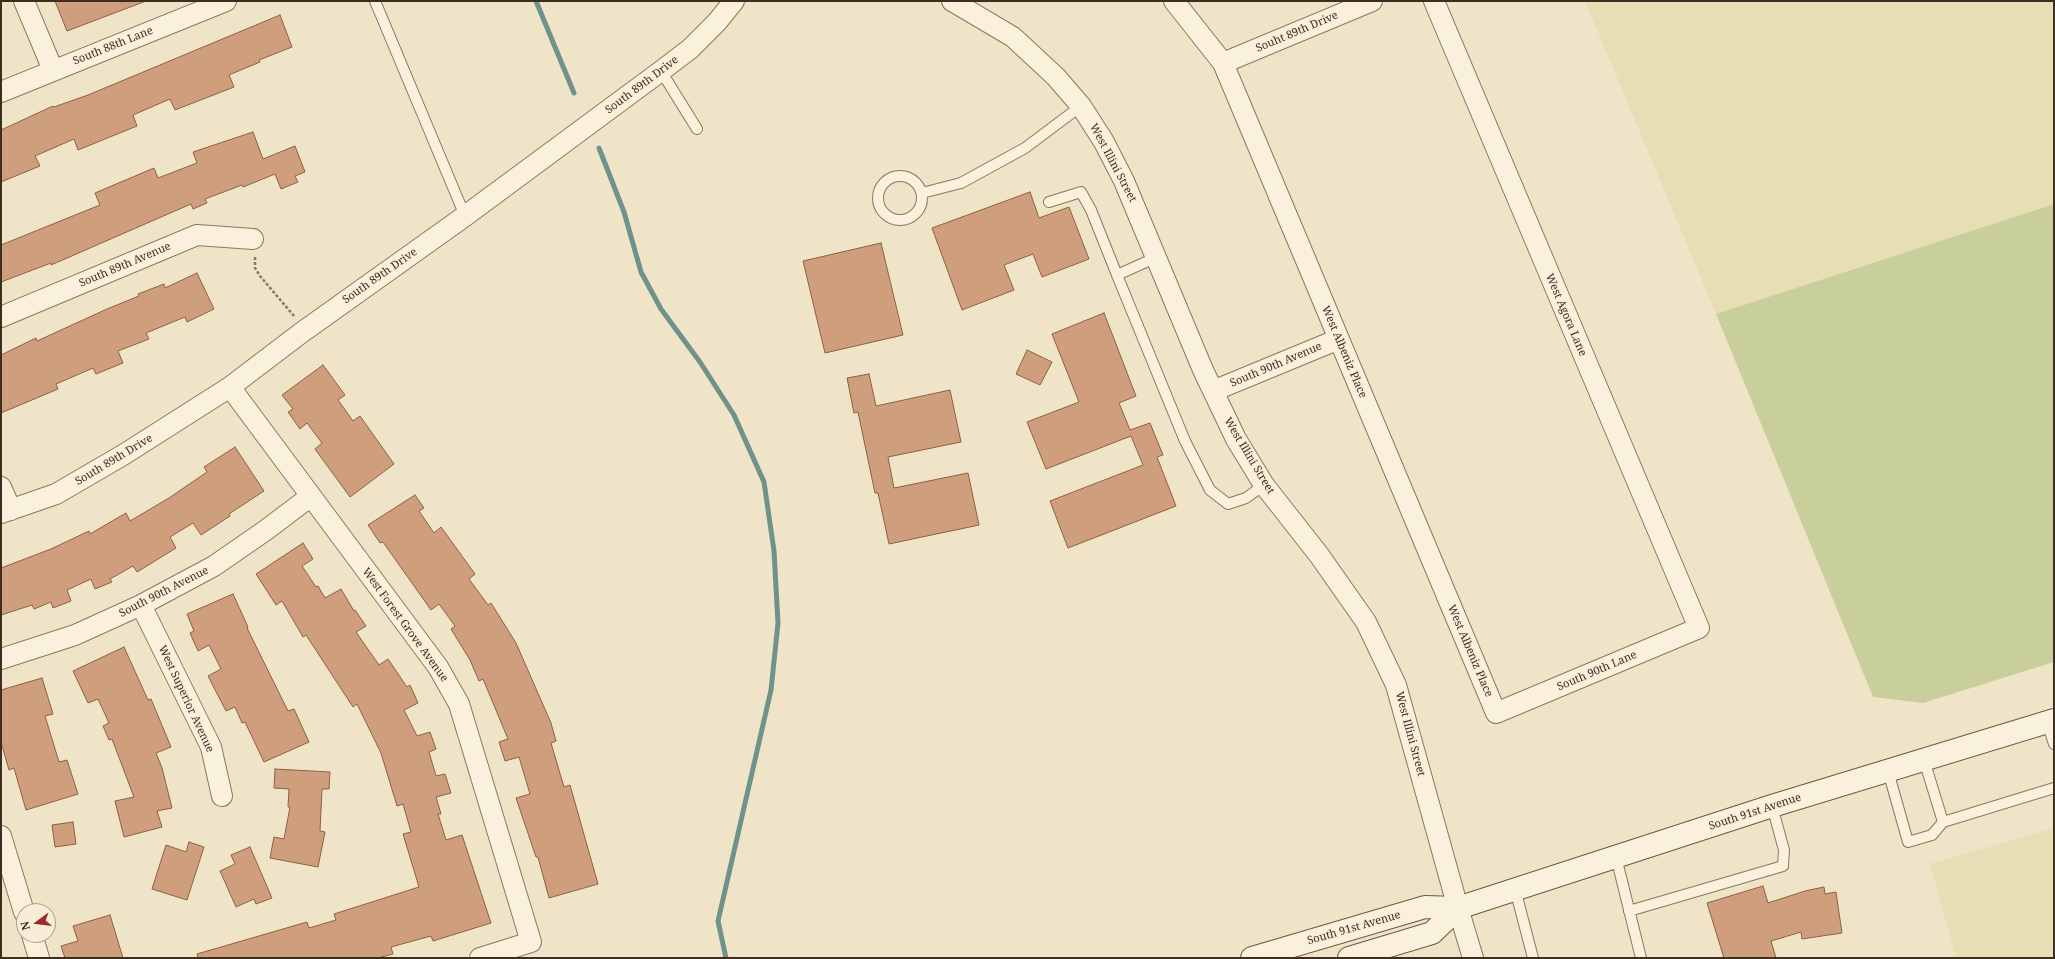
<!DOCTYPE html>
<style>
body{margin:0}
#map{position:relative;width:2055px;height:959px;overflow:hidden;background:#f0e4c8;font-family:"Noto Serif",serif}
canvas{display:block}
.frame{position:absolute;inset:0;border:2px solid #3d2e20;pointer-events:none}
.north{position:absolute;left:16px;top:903px;width:40px;height:40px;box-sizing:border-box;background:#f7eed8;border:1px solid #ada18e;border-radius:50%;rotate:255deg;font-size:11px;font-weight:700;line-height:16px;text-align:center;color:#3d2e20}
.north::after{content:'';display:block;margin:auto;width:14px;height:18px;background:#9e2a2b;clip-path:polygon(50% 0,100% 100%,50% 72%,0 100%)}
</style>
<div id="map">
<canvas width="2055" height="959"></canvas>
<div class="frame"></div>
<div class="north">N</div>
</div>
<script>
const ctx = document.querySelector('canvas').getContext('2d');
ctx.lineJoin = 'round';
function paint(path, color) {
  ctx.fillStyle = color;
  ctx.fill(path, 'evenodd');
}
function shape(rows) {
  const path = new Path2D();
  for (const r of rows) {
    if (r.length === 3) {
      path.moveTo(r[0] + r[2], r[1]);
      path.arc(r[0], r[1], r[2], 0, 2 * Math.PI);
      continue;
    }
    path.moveTo(r[0], r[1]);
    for (let i = 2; i < r.length; i += 2) path.lineTo(r[i], r[i + 1]);
  }
  return path;
}
function strokePath(path, color, width, dash) {
  ctx.strokeStyle = color;
  ctx.lineWidth = width;
  ctx.lineCap = dash ? 'butt' : 'round';
  ctx.setLineDash(dash || []);
  ctx.stroke(path);
}
function drawText(font, color, halo, rows, align = 'center') {
  ctx.font = font + ' "Noto Serif",serif';
  ctx.lineWidth = 3;
  ctx.setLineDash([]);
  ctx.textBaseline = 'middle';
  ctx.strokeStyle = halo;
  ctx.fillStyle = color;
  for (const [text, x, y, turn = 0] of rows) {
    ctx.save();
    ctx.translate(x, y);
    ctx.rotate((+turn || 0) * Math.PI / 180);
    ctx.textAlign = isNaN(turn) ? turn : align;
    if (halo) ctx.strokeText(text, 0, 0);
    ctx.fillText(text, 0, 0);
    ctx.restore();
  }
}
paint(shape([
 [1585,1,2054,1,2054,204,1716,314],
 [2054,828,2054,958,1956,958,1930,864]
]), '#e6deb5');
paint(shape([
 [2054,204,2054,662,1923,703,1873,697,1716,314]
]), '#c9cf9b');
strokePath(shape([
 [536,1,574,93],
 [599,148,624,212,641,272,661,309,700,362,734,415,764,482,774,551,778,623,771,690,718,921,726,958]
]), '#6f938a', 5);
const building = shape([
 [55,1,146,1,67,31,55,1],
 [280,15,292,47,259,60,260,62,229,75,234,87,175,110,170,99,133,115,137,126,78,150,74,139,35,156,40,166,1,182,1,130,53,106,54,107,88,95,280,15],
 [253,132,263,159,295,146,305,172,295,176,298,182,281,189,275,174,243,187,242,185,205,199,207,203,193,209,191,204,51,265,51,263,1,282,1,245,100,205,95,193,154,168,158,178,197,163,193,152,253,132],
 [1030,192,1039,218,1069,207,1089,259,1042,277,1033,254,1004,265,1014,290,962,310,932,228,1030,192],
 [881,243,903,335,825,353,803,261,881,243],
 [197,273,214,309,187,322,185,317,146,333,149,339,118,351,123,363,96,374,93,368,56,384,58,389,1,413,1,355,36,338,37,341,107,309,139,296,138,294,164,284,165,288,197,273],
 [1104,313,1136,396,1119,403,1130,430,1150,423,1163,455,1157,457,1176,506,1068,548,1050,501,1143,465,1131,436,1046,469,1027,422,1079,402,1052,334,1104,313],
 [1027,350,1052,362,1040,385,1016,374,1027,350],
 [323,365,345,395,338,400,353,421,360,416,394,464,350,497,315,449,322,443,307,423,300,429,288,412,293,409,282,395,323,365],
 [869,374,876,406,950,390,961,442,888,457,894,488,968,473,979,525,889,544,878,493,875,493,858,412,854,413,847,378,869,374],
 [235,447,264,491,229,514,230,516,201,535,193,523,170,537,176,548,137,572,133,566,110,579,112,582,95,589,91,579,67,590,71,601,53,608,51,602,34,609,32,605,1,615,1,568,51,549,89,531,90,534,126,513,130,521,169,498,207,472,204,467,235,447],
 [415,495,424,508,419,511,434,533,441,527,475,574,469,579,488,605,491,603,516,643,551,723,556,741,551,743,564,787,570,785,598,884,549,898,538,857,536,857,516,798,530,794,519,757,505,761,499,742,508,739,483,679,479,681,470,660,451,629,455,626,439,604,431,610,383,542,380,543,368,525,415,495],
 [303,543,313,559,302,566,316,587,318,586,325,598,341,589,354,611,355,610,366,626,356,632,379,665,388,659,407,687,410,685,418,703,404,710,417,736,430,732,436,749,429,752,436,776,445,774,451,793,436,797,441,814,438,814,446,840,462,835,491,923,433,941,431,936,391,947,393,954,378,958,198,958,197,954,307,922,309,928,336,920,334,914,419,887,403,834,411,832,403,804,397,806,381,753,357,704,353,707,306,635,303,637,282,601,276,605,256,574,303,543],
 [233,594,248,627,247,628,288,711,294,709,309,742,264,762,245,722,242,723,235,707,226,711,208,676,221,669,209,645,198,651,190,633,194,631,187,614,233,594],
 [124,647,148,700,151,699,171,747,156,753,162,768,172,808,157,811,162,827,124,837,115,801,134,797,112,739,109,740,103,726,109,723,98,699,88,703,73,671,124,647],
 [42,678,53,714,45,716,59,762,67,760,78,794,26,810,14,768,9,770,1,742,1,690,42,678],
 [275,769,330,772,329,789,322,789,320,831,325,832,318,867,270,858,274,837,284,839,290,807,288,807,289,789,274,788,275,769],
 [73,822,76,844,55,847,52,825,73,822],
 [189,842,204,847,187,900,152,889,166,845,186,852,189,842],
 [250,847,272,898,256,904,254,899,236,907,220,871,235,864,231,855,250,847],
 [1763,886,1768,903,1805,891,1824,887,1825,894,1836,892,1842,933,1802,939,1801,932,1771,941,1776,958,1724,958,1707,903,1763,886],
 [110,915,123,958,65,958,61,946,78,941,73,926,110,915]
]);
paint(building, '#cf9f7d');
strokePath(building, '#8d5f41', 1);
const lane = shape([
 [375,1,465,216],
 [661,71,697,129],
 [900,198,22],
 [922,193,961,183,1025,148,1081,106],
 [1049,202,1081,192,1091,210,1117,275],
 [1157,257,1117,275,1185,441,1210,490,1228,504,1246,498,1264,485],
 [2047,722,2054,744],
 [1924,760,1943,822],
 [1888,771,1908,842,1932,835,1943,822,2054,788],
 [1616,857,1641,958],
 [1515,889,1533,958],
 [1629,911,1783,866,1784,850,1772,806]
]);
const street = shape([
 [24,1,53,70],
 [952,1,1013,37,1056,77,1081,106,1104,142,1124,181,1203,370,1236,439,1264,485,1319,555,1366,622,1396,685,1458,908,1473,958],
 [1174,1,1223,63,1496,713,1699,628,1434,1],
 [1223,63,1372,1],
 [1,92,226,1],
 [1,317,197,235,253,239],
 [230,387,438,667,459,704,531,942,480,958],
 [1213,391,1339,339],
 [1,487,11,510],
 [1,513,56,494,123,455,230,387,301,333,465,216,661,71,690,49,717,22,734,1],
 [141,605,211,747,222,796],
 [1,659,75,635,141,605,214,566,266,530,311,496],
 [1,836,24,912],
 [32,935,39,958]
]);
const secondary = shape([
 [1252,958,1425,907,1458,908,1772,806,2054,720],
 [1349,958,1432,933,1458,908]
]);
strokePath(lane, '#8d765c', 12);
strokePath(street, '#8d765c', 22);
strokePath(secondary, '#6f573f', 24);
strokePath(shape([
 [255,257,255,268,260,276,294,316]
]), '#8d765c', 2.5, [3, 2]);
strokePath(lane, '#faf1dc', 10);
strokePath(street, '#faf1dc', 20);
strokePath(secondary, '#faf1dc', 22);
drawText('11px', '#3d2e20', '#f7eed8', [
 ["Souht 89th Drive",1297,32,-23],
 ["South 88th Lane",113,46,-22],
 ["South 89th Drive",642,85,-37],
 ["West Illini Street",1113,163,62],
 ["South 89th Avenue",125,265,-23],
 ["South 89th Drive",380,276,-35],
 ["West Agora Lane",1566,315,67],
 ["West Albeniz Place",1344,352,67],
 ["South 90th Avenue",1276,365,-23],
 ["West Illini Street",1249,456,59],
 ["South 89th Drive",114,460,-31],
 ["South 90th Avenue",164,592,-27],
 ["West Forest Grove Avenue",405,625,54],
 ["West Albeniz Place",1470,651,67],
 ["South 90th Lane",1597,671,-23],
 ["West Superior Avenue",186,699,65],
 ["West Illini Street",1410,734,75],
 ["South 91st Avenue",1755,812,-18],
 ["South 91st Avenue",1354,928,-16]
]);
</script>
